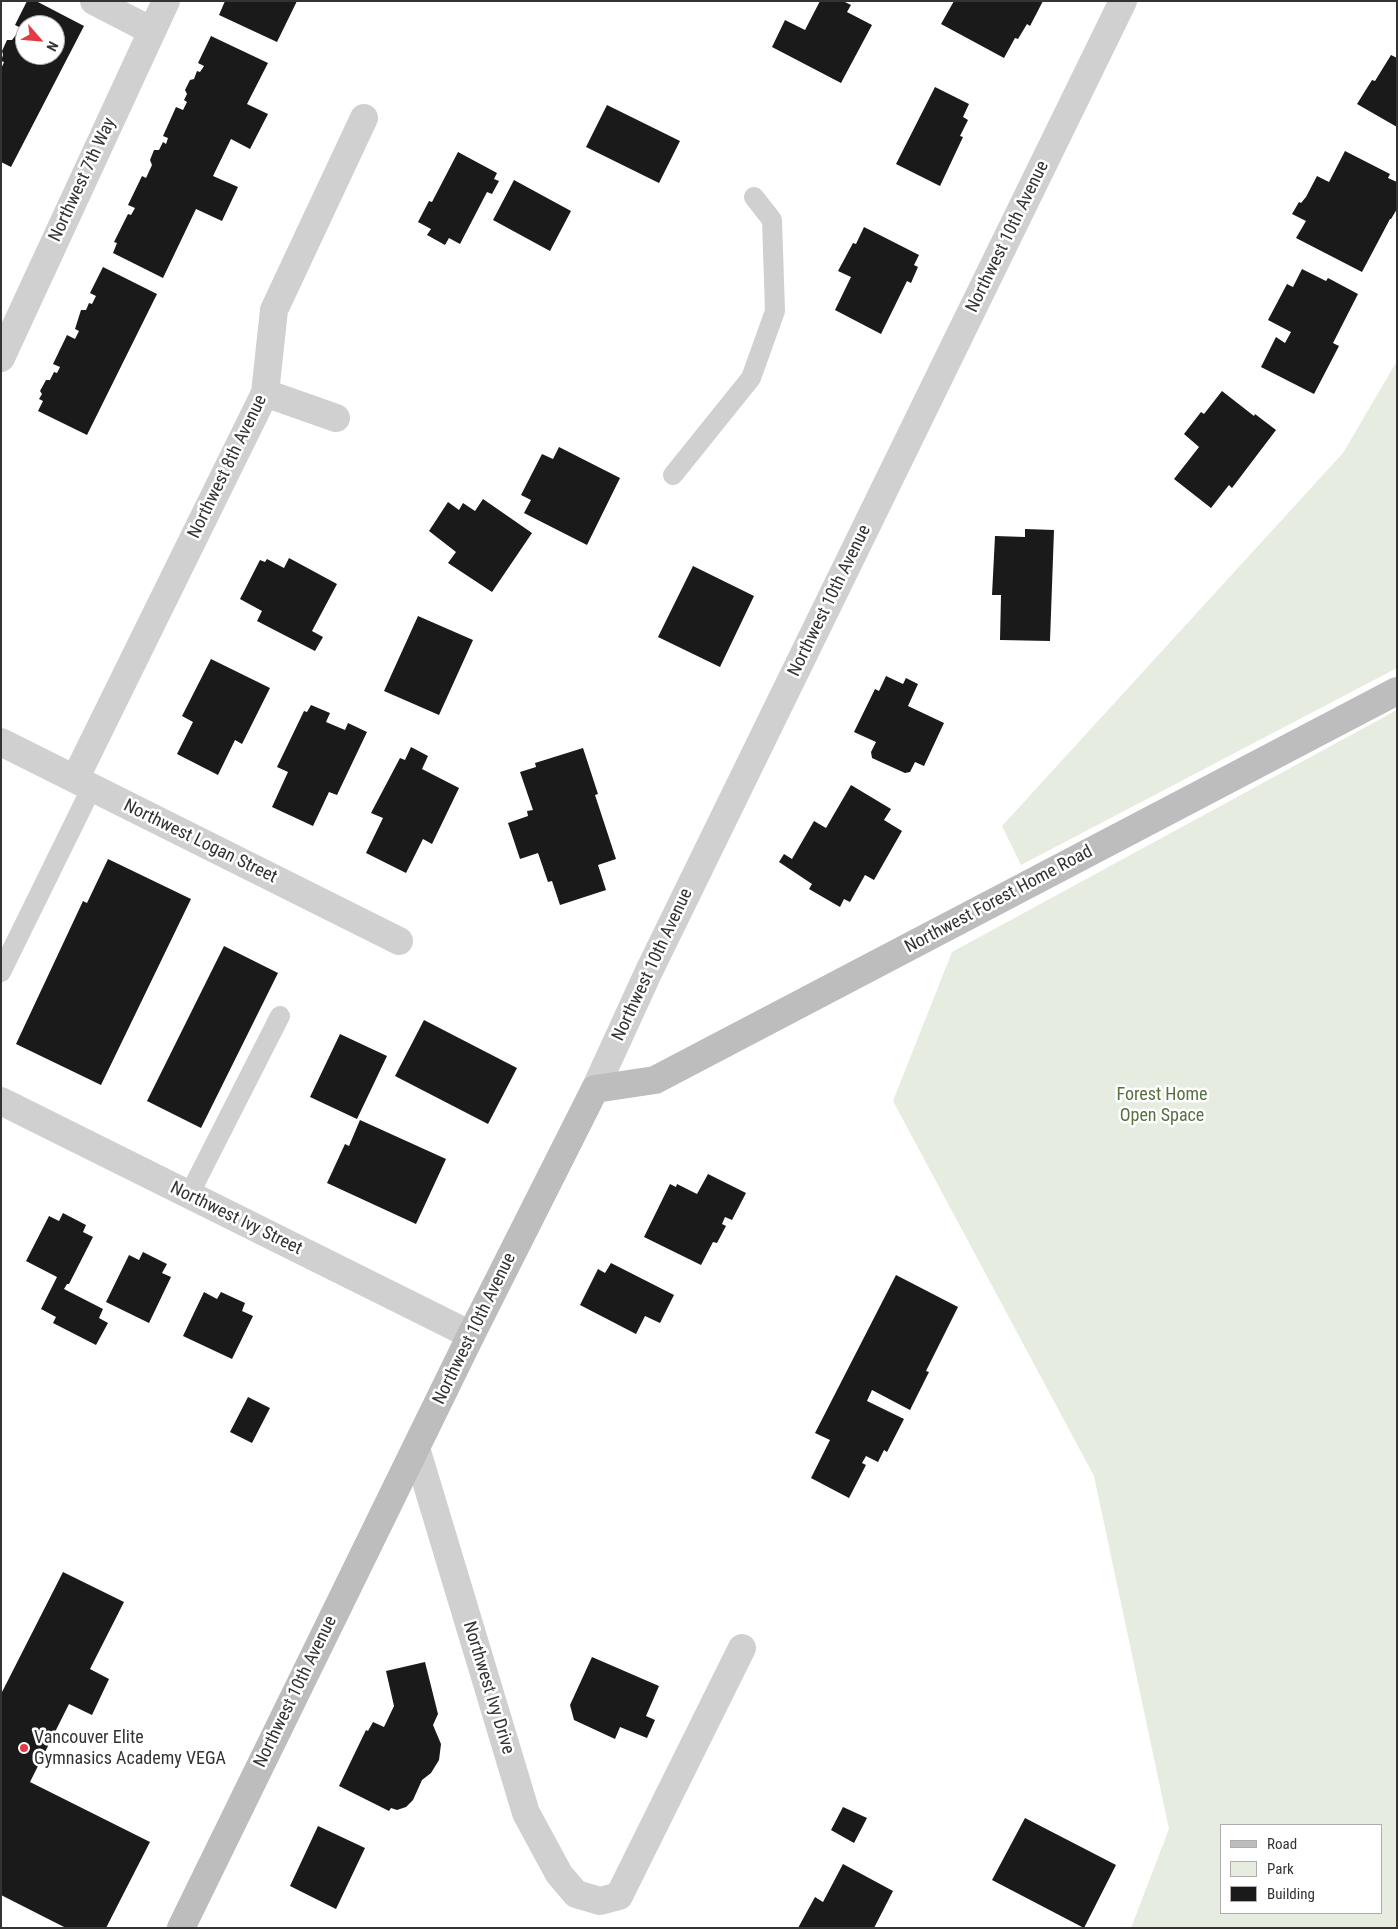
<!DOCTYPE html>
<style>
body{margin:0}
#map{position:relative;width:1398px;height:1929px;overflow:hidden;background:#fff;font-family:"Roboto Condensed",sans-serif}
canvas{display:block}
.frame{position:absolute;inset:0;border:2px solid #333;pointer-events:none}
.legend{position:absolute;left:1220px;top:1824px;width:162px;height:90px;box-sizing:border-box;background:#fff;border:1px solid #adadad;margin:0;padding:6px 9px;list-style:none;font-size:15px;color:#333}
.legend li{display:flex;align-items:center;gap:10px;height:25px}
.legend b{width:25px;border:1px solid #adadad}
.north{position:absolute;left:15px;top:15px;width:50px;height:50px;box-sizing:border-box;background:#fff;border:1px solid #adadad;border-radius:50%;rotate:117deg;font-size:14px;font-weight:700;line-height:20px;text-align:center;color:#333}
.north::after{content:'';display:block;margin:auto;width:18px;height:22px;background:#e63946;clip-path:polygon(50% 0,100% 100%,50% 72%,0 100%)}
</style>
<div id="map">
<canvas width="1398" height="1929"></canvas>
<div class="frame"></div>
<ul class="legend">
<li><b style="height:6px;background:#bdbdbd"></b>Road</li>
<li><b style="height:14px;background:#e6ecdf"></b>Park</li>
<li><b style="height:14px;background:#1a1a1a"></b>Building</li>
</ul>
<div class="north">N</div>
</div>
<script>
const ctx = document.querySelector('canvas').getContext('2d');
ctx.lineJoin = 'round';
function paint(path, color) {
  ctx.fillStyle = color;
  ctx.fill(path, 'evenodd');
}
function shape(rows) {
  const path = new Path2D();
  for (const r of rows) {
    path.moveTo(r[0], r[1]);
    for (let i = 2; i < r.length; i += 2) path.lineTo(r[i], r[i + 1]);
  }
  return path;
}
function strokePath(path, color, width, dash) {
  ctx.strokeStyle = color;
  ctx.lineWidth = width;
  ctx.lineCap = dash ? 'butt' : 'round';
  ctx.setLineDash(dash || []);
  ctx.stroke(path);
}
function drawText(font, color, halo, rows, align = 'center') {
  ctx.font = font + ' "Roboto Condensed",sans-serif';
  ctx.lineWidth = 5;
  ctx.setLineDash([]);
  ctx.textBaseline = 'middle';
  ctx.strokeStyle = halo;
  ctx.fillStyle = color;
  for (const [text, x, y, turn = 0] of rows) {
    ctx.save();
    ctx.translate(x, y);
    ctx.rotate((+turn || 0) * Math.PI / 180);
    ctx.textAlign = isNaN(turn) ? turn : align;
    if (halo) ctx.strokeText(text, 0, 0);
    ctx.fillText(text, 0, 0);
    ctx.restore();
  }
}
paint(shape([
 [1397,361,1397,668,1021,865,1002,826,1343,453],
 [1397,710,1397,1928,1131,1928,1169,1829,1094,1476,893,1101,952,952],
 [1222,1825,1382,1825,1382,1913,1222,1913]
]), '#e6ecdf');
paint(shape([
 [27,1,36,1,84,26,11,167,1,162,1,69,4,62,1,61,3,55,2,51,7,40,12,40,21,28,15,25],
 [25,25,55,25,55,55,25,55],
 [225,1,297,1,277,42,219,15],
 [820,1,843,1,851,5,847,12,872,25,841,83,772,47,785,20,805,30],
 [954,1,1043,1,1030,26,1027,24,1018,39,1015,38,1004,58,941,24],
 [211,36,268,63,247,104,268,114,250,149,231,139,213,176,238,187,222,221,196,209,163,278,113,253,117,243,114,242,128,214,131,215,135,208,128,205,142,176,146,178,152,165,150,160,154,150,159,150,163,142,166,144,168,138,163,136,176,107,183,110,187,102,184,100,187,94,185,90,190,80,194,79,197,71,200,72,204,66,198,63],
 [1391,55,1397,58,1397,127,1357,104,1372,80,1375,81],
 [935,87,969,104,963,117,968,120,960,136,963,137,940,186,896,164],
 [607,105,680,141,659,183,586,147],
 [1345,151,1390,174,1388,178,1397,182,1397,209,1391,219,1390,219,1362,272,1296,238,1306,221,1292,214,1299,202,1301,203,1306,197,1317,176,1329,182],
 [458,152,497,173,494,179,499,181,492,194,487,192,460,244,449,238,445,245,427,235,431,229,418,222,429,201,432,202],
 [514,180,571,211,550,251,493,220],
 [864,227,919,255,914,265,918,267,911,283,907,281,881,334,835,310,851,277,838,271,853,243,856,244],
 [103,267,157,294,87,435,38,411,43,401,39,399,42,394,40,391,46,380,50,380,54,372,57,373,60,367,53,364,67,335,75,339,79,331,75,329,81,310,86,310,89,303,92,304,96,296,90,293],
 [1302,269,1326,281,1328,278,1358,294,1333,343,1339,346,1314,394,1261,367,1276,337,1285,343,1291,332,1268,320,1287,284,1293,287],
 [1222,391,1254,416,1255,414,1276,430,1232,488,1229,485,1211,508,1174,479,1199,447,1184,434,1201,412,1204,414],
 [559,447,620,478,587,545,524,513,531,500,521,495,542,454,553,459],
 [483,499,532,533,492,592,448,563,456,552,429,531,448,502,459,510,463,503,475,511],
 [1025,529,1054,530,1050,641,1000,640,1001,595,992,595,995,536,1025,537],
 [289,558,337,584,312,631,323,637,315,651,257,621,262,611,240,599,260,560,265,562,267,559,284,568],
 [693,566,754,596,720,667,658,637],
 [418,616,473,640,439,715,384,691],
 [211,659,270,688,242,744,235,740,218,775,177,754,193,722,182,716],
 [886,676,903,684,906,678,918,684,908,706,944,723,924,766,915,762,910,772,905,773,872,758,871,752,876,742,854,732,875,689,879,691],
 [311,705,330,713,326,722,345,730,348,723,367,732,337,795,329,792,313,826,272,807,288,772,277,767,304,711,307,712],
 [411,747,428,756,422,769,459,788,432,844,423,839,406,873,366,853,383,818,371,813,400,758,405,760],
 [583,748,598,794,595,795,616,859,598,865,606,890,560,905,552,881,548,882,538,853,520,859,508,823,528,816,527,811,533,810,520,772,536,767,535,763],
 [851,785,891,809,884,820,902,831,874,880,865,875,850,902,844,899,840,907,809,889,812,884,779,862,784,854,792,859,814,821,826,828],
 [108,859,191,899,101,1085,16,1044,83,901,87,903],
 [224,946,278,973,201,1128,147,1101],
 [424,1020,517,1068,488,1124,395,1076],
 [340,1034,387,1056,357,1119,310,1097],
 [360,1120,446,1159,416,1224,327,1183,345,1144,349,1146],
 [708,1174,746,1193,732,1220,725,1217,722,1224,726,1226,717,1243,713,1242,701,1265,644,1237,670,1184,676,1187,677,1184,697,1194],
 [63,1213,86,1225,83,1232,93,1237,69,1284,67,1284,64,1289,103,1309,99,1318,108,1323,96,1345,53,1323,56,1317,41,1309,57,1277,26,1261,49,1216,59,1221],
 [143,1252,167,1264,162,1273,171,1277,149,1323,106,1302,129,1255,139,1260],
 [611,1263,674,1295,660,1323,645,1316,636,1334,580,1305,598,1269,605,1273],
 [896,1275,958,1307,926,1371,929,1372,910,1410,872,1390,867,1401,904,1419,887,1452,884,1450,878,1462,866,1456,862,1463,866,1465,849,1498,811,1478,830,1440,815,1433],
 [204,1292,217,1299,221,1292,245,1303,242,1311,253,1316,232,1359,183,1336],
 [248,1397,270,1408,252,1443,230,1432],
 [63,1572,124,1602,90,1669,109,1679,92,1715,69,1704,30,1782,150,1842,106,1928,66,1928,1,1895,1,1694],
 [592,1657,659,1686,646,1716,655,1720,647,1738,620,1727,615,1739,574,1720,570,1705],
 [425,1662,438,1714,433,1725,441,1744,439,1760,431,1773,422,1780,413,1800,406,1807,397,1810,391,1808,389,1811,339,1786,366,1730,368,1731,373,1722,384,1727,394,1706,386,1671],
 [843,1807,867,1818,854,1843,831,1830],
 [1025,1818,1116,1865,1084,1928,992,1880],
 [318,1826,365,1848,336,1909,290,1886],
 [843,1864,893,1891,874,1928,798,1928,815,1897,823,1902]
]), '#1a1a1a');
strokePath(shape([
 [673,475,751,378,775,311,772,220,754,197],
 [1,972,92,787],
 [189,1195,280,1016]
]), '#d0d0d0', 20);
strokePath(shape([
 [94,1,152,31],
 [1,358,166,1],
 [265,393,336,418],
 [1,742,399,941],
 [75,779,265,393,274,310,364,118],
 [595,1089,649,971,1123,1],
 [1,1101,471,1335],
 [416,1448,526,1813,559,1874,576,1894,600,1901,619,1896,742,1648]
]), '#d0d0d0', 28);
strokePath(shape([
 [181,1928,471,1335,595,1089,655,1080,1397,691]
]), '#bdbdbd', 28);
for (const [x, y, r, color] of [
 [24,1748,5,"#e63946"]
]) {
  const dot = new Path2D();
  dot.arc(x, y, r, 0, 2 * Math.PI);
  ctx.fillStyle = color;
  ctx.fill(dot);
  strokePath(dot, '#fff', 2);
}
drawText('18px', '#333', '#fff', [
 ["Northwest 7th Way",83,180,-65],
 ["Northwest 10th Avenue",1008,237,-64],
 ["Northwest 8th Avenue",228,467,-64],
 ["Northwest 10th Avenue",830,601,-64],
 ["Northwest Logan Street",200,842,26],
 ["Northwest Forest Home Road",999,900,-28],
 ["Northwest 10th Avenue",653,965,-65],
 ["Northwest Ivy Street",236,1219,26],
 ["Northwest 10th Avenue",475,1329,-64],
 ["Northwest Ivy Drive",488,1688,73],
 ["Northwest 10th Avenue",296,1692,-64]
]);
drawText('18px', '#56703f', '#fff', [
 ["Forest Home",1162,1095],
 ["Open Space",1162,1116]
]);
drawText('18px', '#333', '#fff', [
 ["Vancouver Elite",34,1738],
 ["Gymnasics Academy VEGA",34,1759]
], 'left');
</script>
